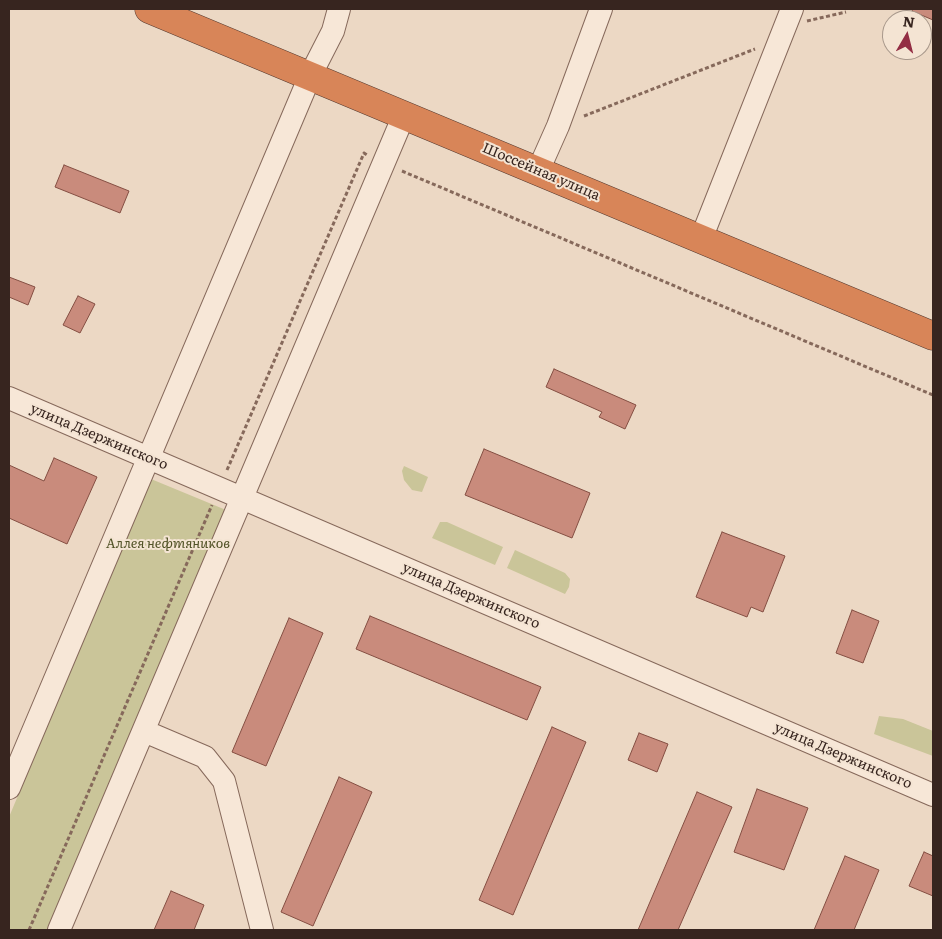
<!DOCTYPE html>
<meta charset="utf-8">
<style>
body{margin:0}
#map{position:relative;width:942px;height:939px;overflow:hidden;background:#ecd8c4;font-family:Literata,serif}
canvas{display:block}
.frame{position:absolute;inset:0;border:10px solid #37251f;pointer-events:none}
.north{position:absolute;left:882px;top:10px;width:50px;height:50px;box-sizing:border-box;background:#f4e4d3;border:1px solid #a8988b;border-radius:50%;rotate:8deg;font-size:14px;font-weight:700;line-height:20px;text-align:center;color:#37251f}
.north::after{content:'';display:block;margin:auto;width:18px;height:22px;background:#932e44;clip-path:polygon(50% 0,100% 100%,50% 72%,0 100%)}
</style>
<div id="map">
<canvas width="942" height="939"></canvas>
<div class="frame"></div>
<div class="north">N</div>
</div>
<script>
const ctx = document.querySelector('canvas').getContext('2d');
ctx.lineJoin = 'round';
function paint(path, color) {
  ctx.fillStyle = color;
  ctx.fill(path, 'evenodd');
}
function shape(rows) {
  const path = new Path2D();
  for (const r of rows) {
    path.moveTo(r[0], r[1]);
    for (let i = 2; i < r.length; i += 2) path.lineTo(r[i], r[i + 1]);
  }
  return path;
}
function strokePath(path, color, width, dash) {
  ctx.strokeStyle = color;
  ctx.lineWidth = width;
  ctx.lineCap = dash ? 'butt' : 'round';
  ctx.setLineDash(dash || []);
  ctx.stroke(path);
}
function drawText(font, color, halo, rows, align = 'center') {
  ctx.font = font + ' Literata,serif';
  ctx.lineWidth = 4;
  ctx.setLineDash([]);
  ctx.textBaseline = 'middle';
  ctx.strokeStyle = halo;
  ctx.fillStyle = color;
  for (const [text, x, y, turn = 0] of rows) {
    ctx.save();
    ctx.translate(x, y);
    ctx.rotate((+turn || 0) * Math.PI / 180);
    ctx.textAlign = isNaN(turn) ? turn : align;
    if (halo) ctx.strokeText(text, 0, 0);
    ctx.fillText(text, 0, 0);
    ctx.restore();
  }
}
paint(shape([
 [404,466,428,477,422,492,412,490,404,480,402,471],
 [151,479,226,510,48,930,9,930,9,817],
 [440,522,447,522,503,547,495,565,432,538],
 [515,550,565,573,570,579,569,587,565,594,507,568],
 [879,716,903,719,933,731,933,756,874,734]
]), '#cac599');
const building = shape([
 [913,9,933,9,933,20,912,11,913,9],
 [64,165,129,191,120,213,55,187,64,165],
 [9,277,35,287,28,305,9,297,9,277],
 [78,296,95,304,80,333,63,325,78,296],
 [554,369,636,405,625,429,599,417,602,412,546,387,554,369],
 [484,449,590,493,572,538,465,495,484,449],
 [54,458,97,477,67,544,9,518,9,465,44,481,54,458],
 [722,532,785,556,763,612,751,607,747,617,696,597,722,532],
 [852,610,879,621,863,663,836,653,852,610],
 [370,616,541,687,527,720,356,649,370,616],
 [289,618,323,633,266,766,232,752,289,618],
 [552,727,586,742,513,915,479,900,552,727],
 [639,733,668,744,657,772,628,760,639,733],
 [339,777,372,792,313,926,281,912,339,777],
 [757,789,808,808,784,870,734,852,757,789],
 [697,792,732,807,678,930,638,930,697,792],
 [924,852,933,856,933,896,909,886,924,852],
 [845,856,879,870,854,930,814,930,845,856],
 [171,891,204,905,194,930,154,930,171,891]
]);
paint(building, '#c98b7c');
strokePath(building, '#844e42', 1);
const minor = shape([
 [538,171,558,126,601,9],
 [701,239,792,9],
 [9,398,933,795],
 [144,731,205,757,224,781,262,930],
 [9,788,310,76,333,31,339,9],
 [59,930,404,115]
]);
const highway = shape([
 [149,9,933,336]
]);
strokePath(minor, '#86695b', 24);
strokePath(highway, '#54392f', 29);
strokePath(shape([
 [807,21,846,12],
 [584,116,755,49],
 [402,171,933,395],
 [227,470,364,153,367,155],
 [29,930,212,505]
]), '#86695b', 3, [4, 2.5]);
strokePath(minor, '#f7e7d7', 22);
strokePath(highway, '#d88558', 28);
drawText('14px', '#37251f', '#f4e4d3', [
 ["Шоссейная улица",541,172,23],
 ["улица Дзержинского",99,437,23],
 ["улица Дзержинского",471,596,23],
 ["улица Дзержинского",843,756,23]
]);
drawText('italic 14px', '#515226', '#f4e4d3', [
 ["Аллея нефтяников",168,544]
]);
</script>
